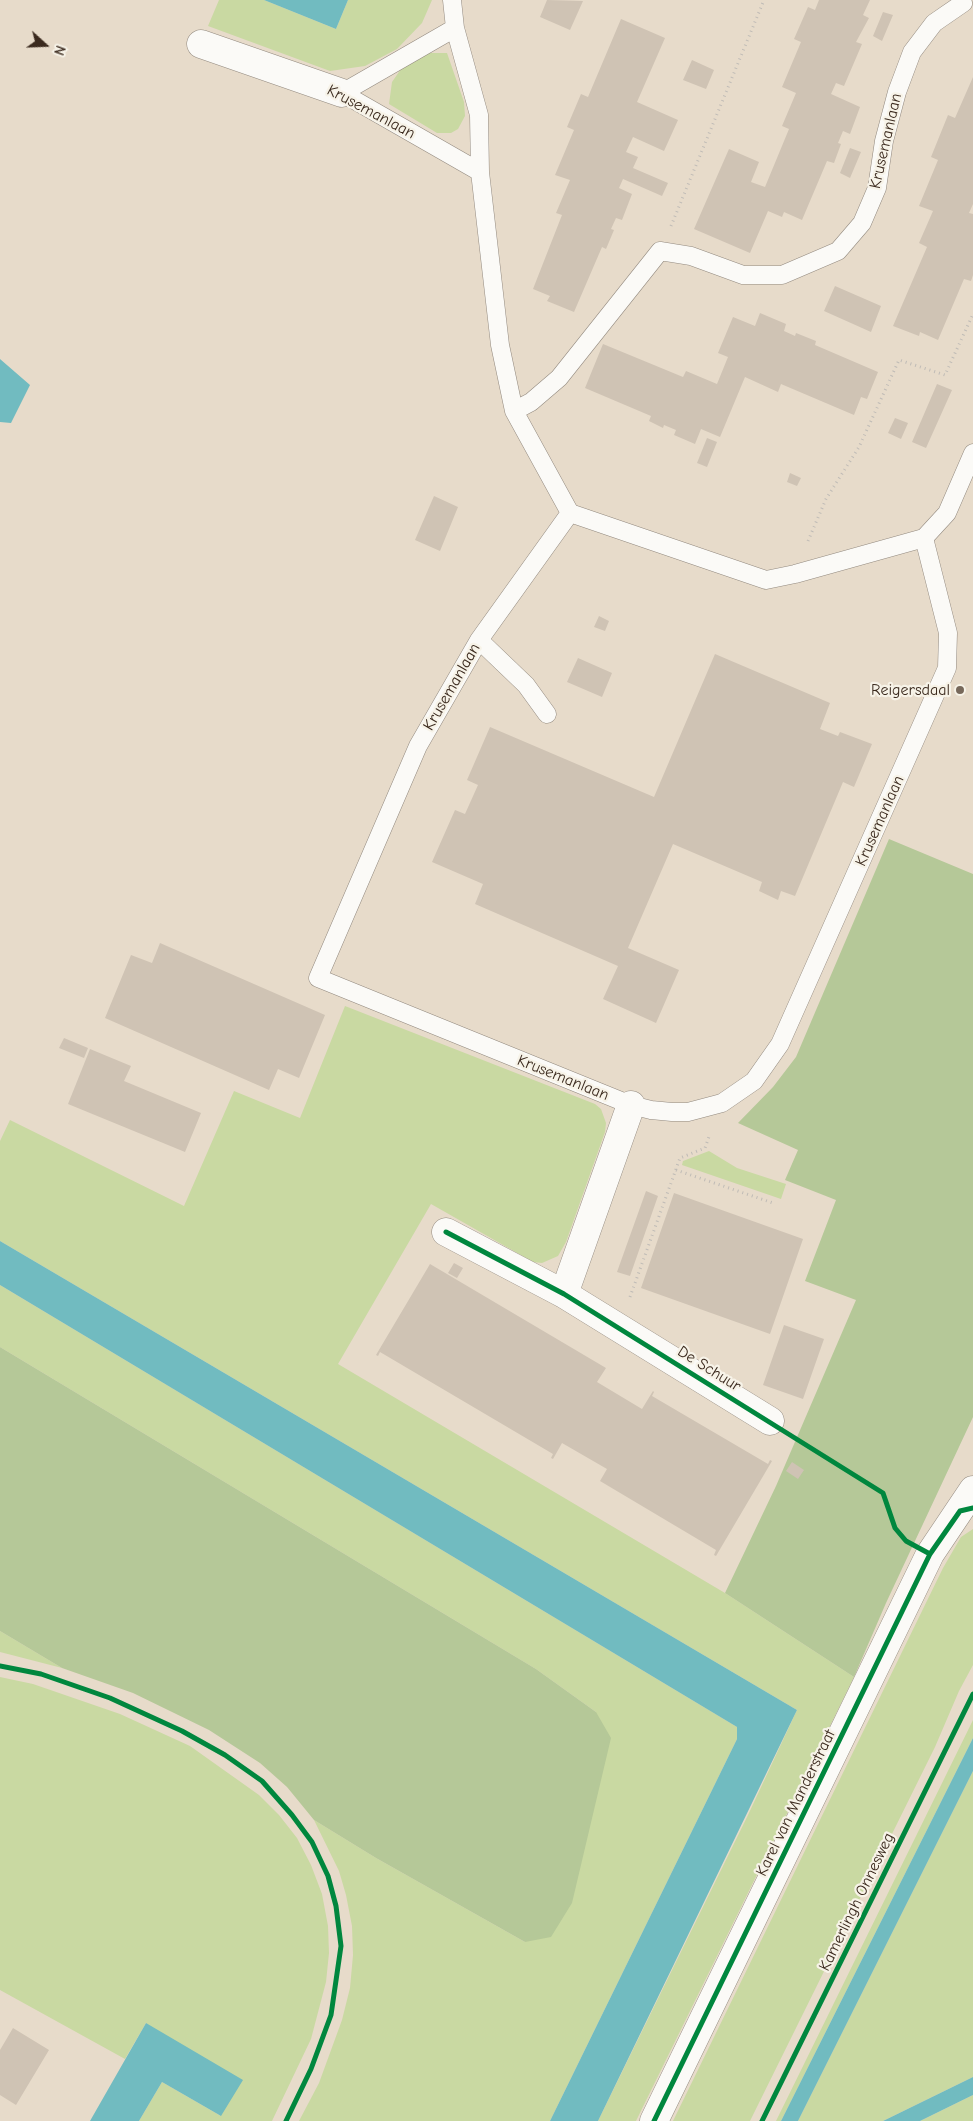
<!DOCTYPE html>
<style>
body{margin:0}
#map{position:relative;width:973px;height:2121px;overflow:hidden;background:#e7dbca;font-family:"Comic Neue",sans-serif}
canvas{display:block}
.north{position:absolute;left:20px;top:20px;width:50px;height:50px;-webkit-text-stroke:4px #f7f3e8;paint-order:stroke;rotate:110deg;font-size:14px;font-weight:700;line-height:20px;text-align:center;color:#3b2a1e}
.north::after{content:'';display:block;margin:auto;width:18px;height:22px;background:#3b2a1e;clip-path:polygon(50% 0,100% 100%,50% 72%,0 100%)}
</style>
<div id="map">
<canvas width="973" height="2121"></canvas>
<div class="north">N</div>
</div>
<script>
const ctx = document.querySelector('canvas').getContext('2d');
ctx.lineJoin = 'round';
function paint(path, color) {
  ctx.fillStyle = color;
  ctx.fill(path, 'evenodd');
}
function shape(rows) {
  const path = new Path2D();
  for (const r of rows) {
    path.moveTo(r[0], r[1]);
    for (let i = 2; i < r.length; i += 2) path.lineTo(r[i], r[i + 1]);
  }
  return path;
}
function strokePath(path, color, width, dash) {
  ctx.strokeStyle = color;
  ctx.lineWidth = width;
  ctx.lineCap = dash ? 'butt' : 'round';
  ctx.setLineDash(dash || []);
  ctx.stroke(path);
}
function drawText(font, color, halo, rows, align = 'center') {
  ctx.font = font + ' "Comic Neue",sans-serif';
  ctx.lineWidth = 4.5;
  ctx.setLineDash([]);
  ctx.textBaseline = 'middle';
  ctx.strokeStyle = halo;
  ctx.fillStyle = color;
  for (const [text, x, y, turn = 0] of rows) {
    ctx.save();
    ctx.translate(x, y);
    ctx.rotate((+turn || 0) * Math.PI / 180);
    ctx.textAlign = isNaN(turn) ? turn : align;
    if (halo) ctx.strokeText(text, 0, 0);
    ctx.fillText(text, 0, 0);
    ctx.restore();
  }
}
paint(shape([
 [219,0,264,0,336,29,348,0,432,0,422,23,397,49,365,66,330,71,208,26],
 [428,53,447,53,464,102,465,116,458,129,451,133,437,133,389,104,392,82,401,69],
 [345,1006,595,1104,601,1109,606,1123,605,1132,566,1242,558,1256,542,1263,533,1262,431,1204,338,1364,725,1593,854,1677,636,2121,598,2121,748,1815,797,1710,0,1241,0,1141,10,1120,184,1206,234,1091,300,1118],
 [709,1151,737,1168,786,1184,781,1199,682,1165,683,1161],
 [0,1285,737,1727,737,1739,550,2121,299,2121,319,2083,342,2020,350,1988,353,1955,352,1926,346,1895,339,1871,314,1820,376,1858,525,1942,596,1712,536,1669,0,1347],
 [973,1529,973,1665,959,1691,935,1747,750,2121,673,2121,943,1568,961,1537],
 [0,1631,62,1668,0,1652],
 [0,1677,33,1684,120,1714,190,1746,259,1795,279,1815,297,1838,311,1865,322,1894,328,1926,329,1953,326,1982,311,2039,272,2121,139,2121,162,2082,221,2116,146,2023,125,2059,0,1990],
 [973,1720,973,1738,781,2121,776,2121],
 [973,1771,973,2077,883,2121,798,2121],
 [973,2095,973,2121,920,2121]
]), '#c9d9a2');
paint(shape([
 [889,839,973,874,973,1417,886,1603,854,1677,725,1593,776,1486,856,1300,805,1281,836,1200,785,1180,798,1150,738,1123,773,1087,796,1057],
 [0,1347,536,1669,596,1712,611,1738,572,1903,551,1937,525,1942,376,1858,314,1820,287,1787,260,1763,209,1730,133,1693,62,1668,0,1631]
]), '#b5c898');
paint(shape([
 [264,0,348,0,336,29],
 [0,359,30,385,11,423,0,422],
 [0,1241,797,1710,598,2121,550,2121,737,1739,737,1727,0,1285],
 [973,1738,973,1771,798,2121,781,2121],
 [146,2023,243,2080,221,2116,162,2082,139,2121,90,2121],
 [973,2077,973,2095,920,2121,883,2121]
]), '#71bbc0');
paint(shape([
 [547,0,583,1,570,30,540,17],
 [819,0,870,0,863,15,869,18,856,42,862,44,844,86,836,83,831,94,860,107,850,134,843,131,838,143,841,144,834,163,827,161,802,220,784,212,782,217,768,211,750,253,694,229,729,149,759,162,751,182,765,187,789,129,782,126,796,93,782,87,801,42,794,39,808,7,815,10],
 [883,12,893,15,882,41,873,36],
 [621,19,665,38,637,102,678,120,664,151,633,137,626,152,638,157,633,168,668,183,662,196,623,179,619,188,632,194,622,220,616,218,611,229,614,230,606,249,602,247,574,312,547,301,550,296,533,289,562,215,556,213,570,180,555,175,574,130,567,127,581,94,588,97],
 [692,60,714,70,706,89,683,80],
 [973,77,973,204,969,213,973,214,973,275,971,281,964,279,938,340,920,332,919,336,893,326,927,247,919,243,933,211,919,206,938,160,931,157,948,115,955,118],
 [850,148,861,152,850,178,840,173],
 [835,286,881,306,871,332,824,311],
 [760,313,786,324,784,331,795,336,796,333,816,341,815,345,878,372,867,399,861,397,854,415,781,384,778,392,745,377,720,437,701,429,695,444,674,435,676,430,664,425,663,428,649,421,651,416,585,388,603,344,683,377,686,371,717,384,728,357,718,353,733,317,755,326],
 [937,384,952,390,926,448,912,442],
 [895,418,908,423,901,439,888,433],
 [707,438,717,442,707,467,697,463],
 [790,473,801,478,797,486,787,482],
 [434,496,458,507,440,551,415,540],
 [599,616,609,621,605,631,594,627],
 [715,654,830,703,820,729,838,736,840,732,872,744,854,787,843,782,795,896,781,891,778,900,759,891,762,882,673,844,628,948,679,970,656,1023,603,999,618,966,475,904,483,884,432,862,455,810,465,814,478,785,467,780,490,727,654,797],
 [578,658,612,673,602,697,567,682],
 [160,943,325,1015,299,1078,278,1069,269,1090,105,1018,131,955,152,963],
 [64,1038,88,1048,84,1058,59,1048],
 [90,1049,131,1066,124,1081,201,1113,185,1152,68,1104],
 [646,1191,658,1196,630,1276,617,1272],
 [674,1193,803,1239,770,1334,641,1288],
 [454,1263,463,1268,457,1278,448,1273],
 [430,1264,606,1368,597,1382,642,1409,653,1391,654,1392,652,1396,768,1464,770,1460,772,1461,716,1556,714,1555,716,1550,600,1481,607,1469,562,1443,553,1459,551,1458,553,1454,380,1352,378,1356,376,1355],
 [784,1325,824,1339,803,1399,763,1385],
 [792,1462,804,1470,798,1479,786,1471],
 [13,2028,49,2050,16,2105,0,2095,0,2050]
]), '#cfc3b4');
const service = shape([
 [452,0,455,28,479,115,480,172,500,345,514,411,570,513,766,580,795,574,924,538,947,513,973,453],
 [342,93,480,172],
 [342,93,455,28],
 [514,411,531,402,559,378,660,251,691,256,743,275,782,275,838,251,862,223,877,188,884,141,897,92,912,52,934,23,963,3,962,0],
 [570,513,479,640,418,746,318,978,631,1105,651,1110,672,1112,688,1112,722,1103,754,1081,780,1044,947,668,948,633,924,538],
 [479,640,526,685,547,714]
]);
const minor = shape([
 [201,44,342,93],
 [446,1232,564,1294,770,1421],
 [564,1294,631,1105],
 [654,2121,930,1554,973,1490]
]);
strokePath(service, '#92897f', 19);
strokePath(minor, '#92897f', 29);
strokePath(shape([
 [671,226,764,0],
 [808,541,826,499,859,447,899,360,945,375,973,314],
 [676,1170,773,1203],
 [630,1297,680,1158,705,1148,710,1134]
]), '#bfbbb6', 3, [1, 4]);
strokePath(service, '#fbfaf7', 18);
strokePath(minor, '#fbfaf7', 28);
strokePath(shape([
 [446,1232,564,1294,883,1493,895,1528,906,1541,930,1554],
 [0,1666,41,1674,110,1698,182,1731,225,1755,262,1781,292,1815,312,1842,328,1876,336,1906,341,1946,331,2015,311,2069,286,2121],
 [654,2121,930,1554,960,1511,973,1508],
 [762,2121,973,1694]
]), '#00873e', 5);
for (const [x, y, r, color] of [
 [960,690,5,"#77685a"]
]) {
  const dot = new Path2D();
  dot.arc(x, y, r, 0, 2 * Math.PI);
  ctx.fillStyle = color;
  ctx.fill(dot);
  strokePath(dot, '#f7f3e8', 2);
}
drawText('16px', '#3b2a1e', '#f7f3e8', [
 ["Krusemanlaan",371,112,28],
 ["Krusemanlaan",886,141,-77],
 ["Krusemanlaan",452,687,-60],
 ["Krusemanlaan",880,821,-66],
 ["Krusemanlaan",563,1078,22],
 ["De Schuur",709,1369,32],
 ["Karel van Manderstraat",796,1803,-64],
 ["Kamerlingh Onnesweg",857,1902,-64]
]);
drawText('16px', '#3b2a1e', '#f7f3e8', [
 ["Reigersdaal",950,690]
], 'right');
</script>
